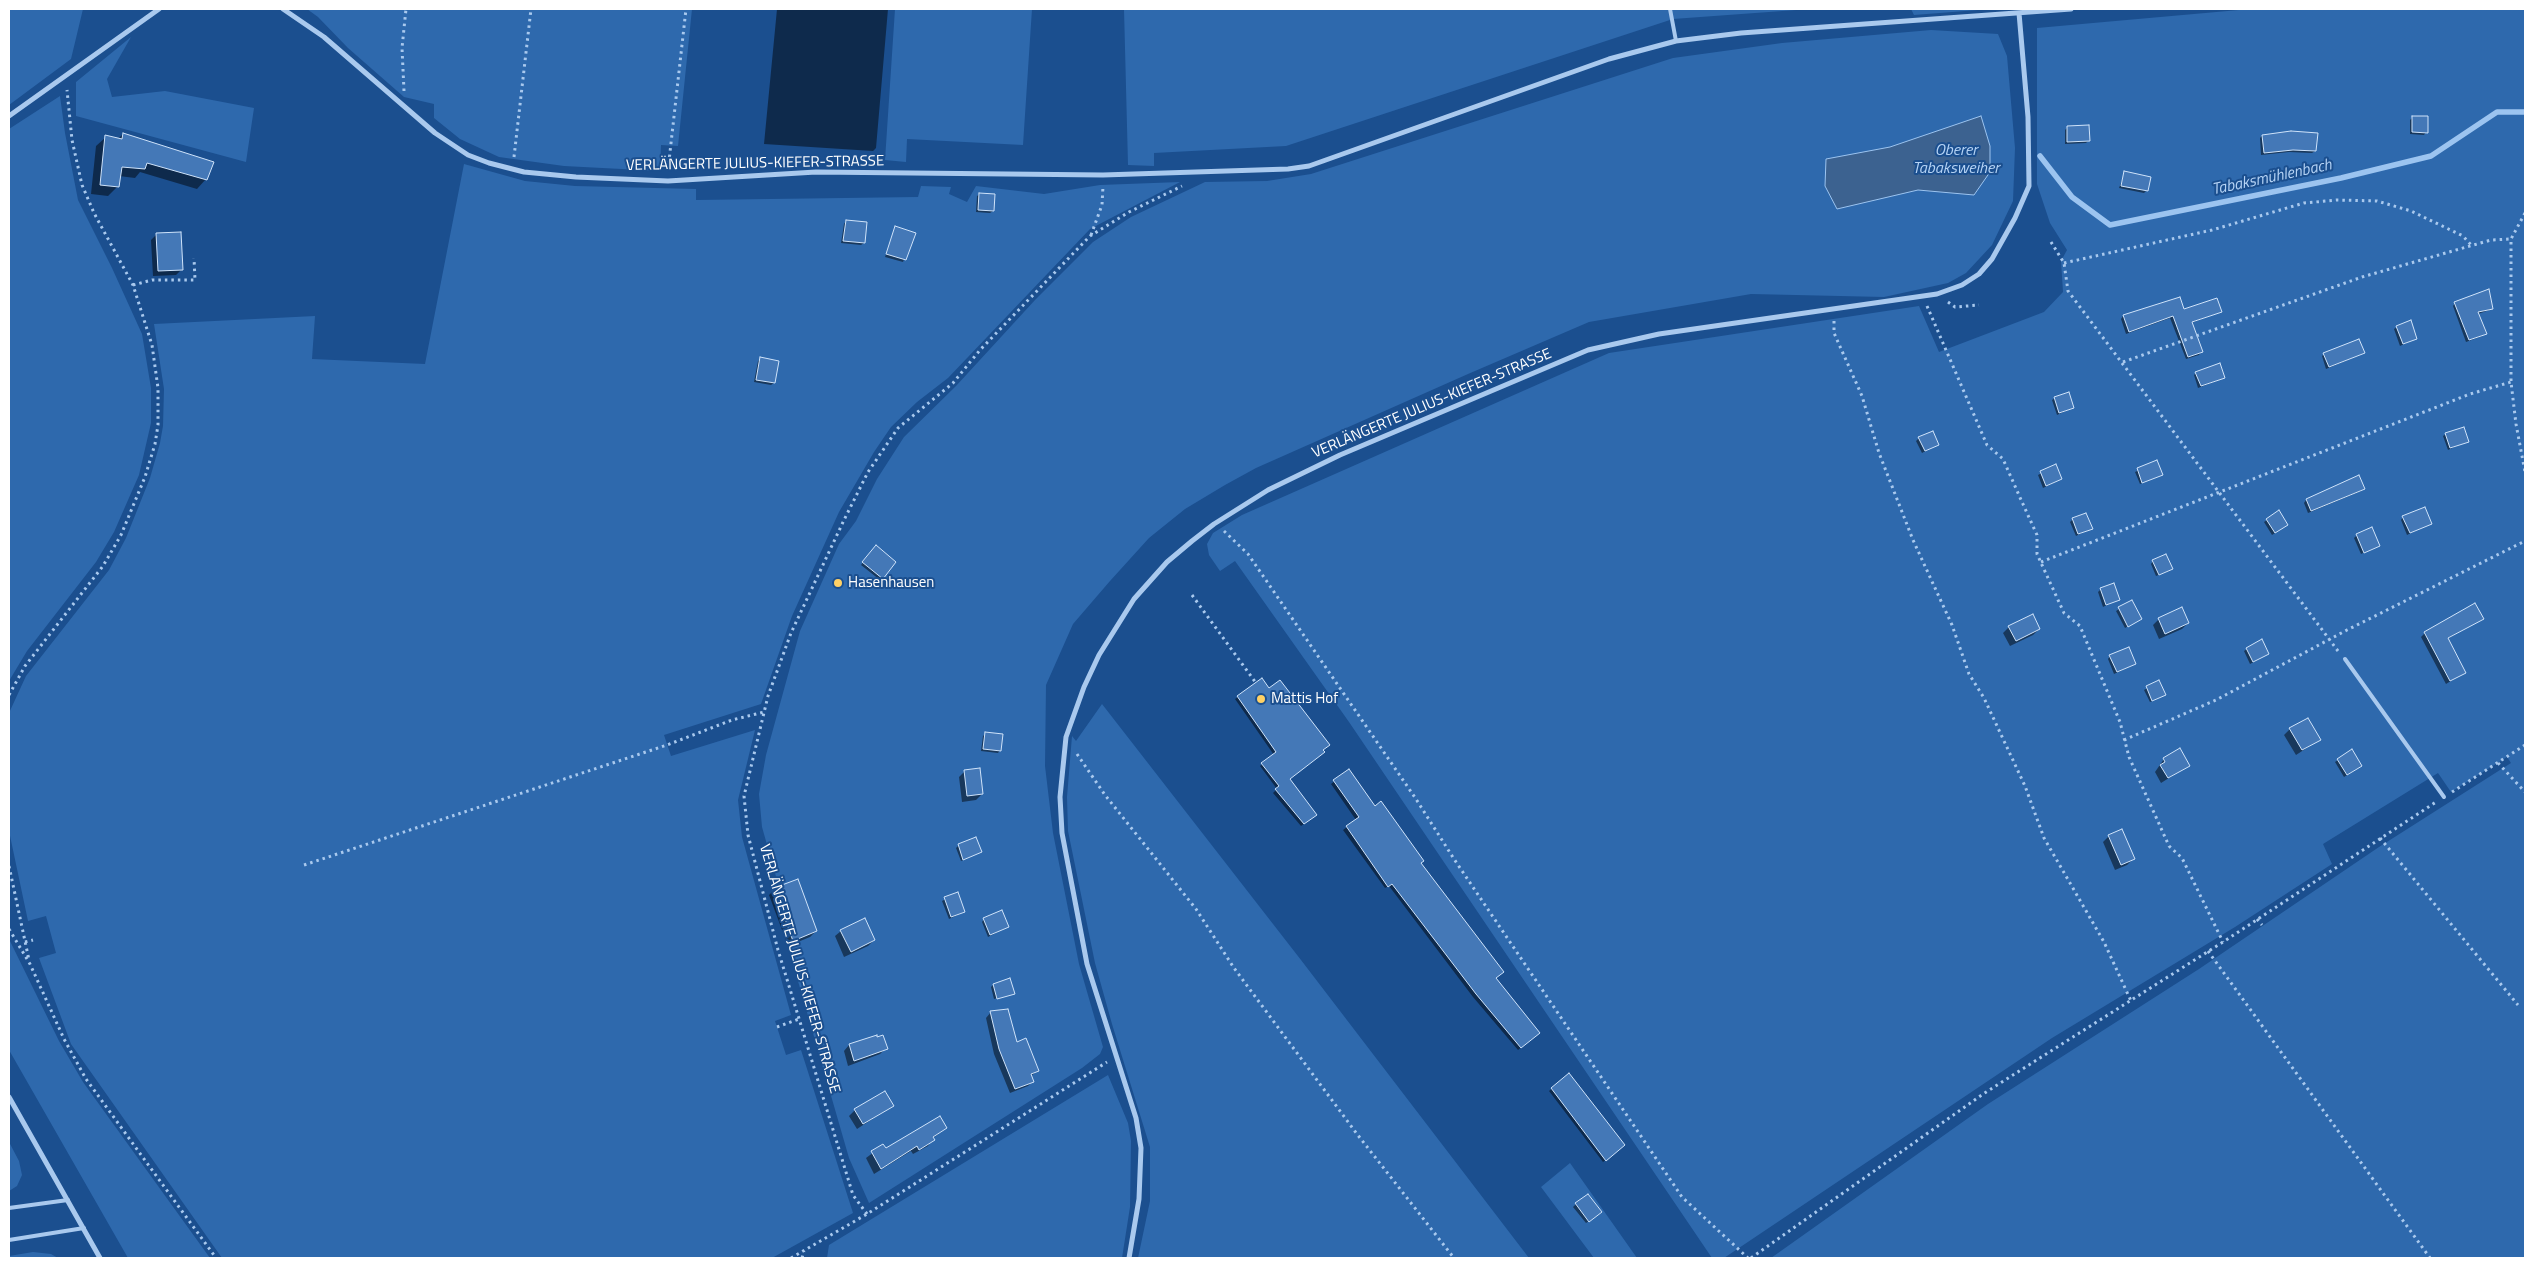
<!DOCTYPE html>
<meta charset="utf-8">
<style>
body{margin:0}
#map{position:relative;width:2534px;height:1267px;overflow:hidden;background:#1b4f8f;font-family:"Titillium Web",sans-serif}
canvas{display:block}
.frame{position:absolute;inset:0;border:10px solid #fff;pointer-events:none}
</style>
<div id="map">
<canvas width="2534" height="1267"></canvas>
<div class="frame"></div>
</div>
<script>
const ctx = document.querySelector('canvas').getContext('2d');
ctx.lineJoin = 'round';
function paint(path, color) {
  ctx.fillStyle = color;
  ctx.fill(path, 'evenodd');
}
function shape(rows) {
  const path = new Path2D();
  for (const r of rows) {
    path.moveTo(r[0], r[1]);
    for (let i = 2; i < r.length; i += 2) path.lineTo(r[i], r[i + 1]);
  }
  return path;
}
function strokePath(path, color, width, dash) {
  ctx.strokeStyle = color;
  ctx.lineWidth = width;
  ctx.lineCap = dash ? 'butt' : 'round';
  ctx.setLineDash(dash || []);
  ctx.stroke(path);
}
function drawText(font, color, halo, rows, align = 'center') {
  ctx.font = font + ' "Titillium Web",sans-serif';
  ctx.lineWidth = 4;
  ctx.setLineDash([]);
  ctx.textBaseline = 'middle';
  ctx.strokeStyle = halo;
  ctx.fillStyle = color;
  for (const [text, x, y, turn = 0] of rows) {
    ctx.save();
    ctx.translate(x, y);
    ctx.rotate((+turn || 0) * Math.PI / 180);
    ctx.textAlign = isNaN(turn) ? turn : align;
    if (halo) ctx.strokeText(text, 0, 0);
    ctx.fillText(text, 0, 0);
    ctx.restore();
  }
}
paint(shape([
 [9,9,83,9,71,59,9,105],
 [307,9,692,9,678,146,661,145,660,171,564,166,499,157,460,139,434,118,434,104,404,97,348,48,318,17],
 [895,9,1032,9,1023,145,907,139,906,162,885,160],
 [1124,9,1810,9,1673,19,1286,146,1154,153,1154,166,1128,165],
 [1911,9,1991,9,1914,15],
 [2250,9,2525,9,2525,1258,1771,1258,1988,1104,2199,969,2379,847,2511,763,2507,757,2451,792,2438,773,2323,844,2332,864,2235,927,2052,1038,1724,1258,1712,1258,1349,722,1235,561,1220,571,1209,555,1207,544,1213,533,1242,515,1609,353,1919,306,1939,352,2044,312,2063,292,2061,261,2067,250,2050,223,2037,184,2037,28],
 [1931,30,1998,34,2007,56,2015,148,2013,201,1992,245,1966,273,1948,283,1884,297,1751,294,1589,322,1468,374,1256,468,1225,485,1185,509,1149,538,1110,581,1073,624,1046,685,1045,766,1053,833,1079,964,1103,1047,1100,1054,1082,1068,869,1203,849,1158,770,884,777,880,762,827,759,794,766,755,800,631,839,544,856,521,877,479,904,437,956,386,1035,300,1093,242,1131,217,1205,182,1267,181,1311,174,1673,58,1782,43],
 [131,37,107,79,112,97,165,91,254,108,246,162,76,116,76,82],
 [60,96,65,133,78,200,112,268,142,334,151,388,151,423,139,475,114,532,96,562,27,651,9,681,9,129],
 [464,164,525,181,575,186,696,189,696,200,918,197,921,186,951,187,949,194,967,202,976,186,1044,194,1100,185,1180,182,1090,229,948,378,917,402,891,427,874,452,839,512,792,616,761,704,664,735,671,756,755,730,738,800,742,837,791,1015,775,1021,786,1055,801,1050,853,1213,772,1258,222,1258,71,1044,39,958,56,953,46,916,28,921,9,831,9,713,26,676,109,570,126,538,150,478,160,443,163,426,164,389,154,324,315,316,312,359,425,364],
 [1102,704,1301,960,1529,1258,1138,1258,1150,1201,1150,1147,1112,1024,1095,963,1068,831,1067,797,1072,736,1076,741],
 [9,939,59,1041,83,1082,210,1258,128,1258,9,1050],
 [1108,1075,1128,1123,1131,1141,1130,1207,1122,1258,827,1258,829,1245],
 [9,1142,19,1161,22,1175,17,1186,9,1191],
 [1570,1163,1637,1258,1594,1258,1541,1187],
 [33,1252,51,1254,58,1258,9,1258,9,1256]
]), '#2e69ad');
const water = shape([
 [1981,116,1990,146,1990,172,1974,195,1918,190,1837,209,1825,186,1826,159,1890,147,1981,116]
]);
paint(water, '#3c6290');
strokePath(water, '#9cc4f0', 1);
paint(shape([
 [777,9,888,9,876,148,873,151,764,144],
 [2413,117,2426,132,2424,135,2410,134,2410,120],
 [2067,128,2088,141,2086,143,2065,144,2065,130],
 [123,134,206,179,197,189,140,172,135,178,119,176,117,187,108,196,91,194,96,146,106,137,118,139],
 [2262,136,2315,151,2312,153,2289,152,2261,155,2260,138],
 [2125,173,2149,178,2146,191,2144,193,2119,188],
 [980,194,993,211,990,213,976,212,977,196],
 [846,221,864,243,861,245,841,243,844,224],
 [896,228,914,234,903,262,885,257],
 [157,234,182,269,176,275,153,276,151,240],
 [2179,298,2184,310,2220,312,2191,323,2201,352,2199,355,2186,359,2170,318,2126,334,2121,319,2123,316],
 [2455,303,2492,309,2478,314,2485,333,2482,336,2466,342,2453,306],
 [2397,327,2416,338,2400,346,2394,329],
 [2364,353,2326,369,2322,356,2324,354],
 [761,359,774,383,771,385,754,382,758,361],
 [2196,373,2224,378,2198,388,2194,375],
 [2055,398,2072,408,2057,415,2052,400],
 [2446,434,2467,441,2448,450,2443,436],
 [1919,438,1938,444,1922,453,1916,441],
 [2156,462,2161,474,2140,484,2135,472],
 [2055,466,2061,479,2043,488,2038,475],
 [2359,477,2364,489,2361,491,2308,513,2304,503,2306,500],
 [2403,517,2430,523,2407,535,2401,520],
 [2073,519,2091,528,2076,536,2070,522],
 [2267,520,2284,527,2272,535,2264,522],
 [2357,535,2379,545,2361,554,2354,538],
 [873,550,882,578,880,580,861,565],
 [2153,561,2169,571,2156,576,2151,564],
 [2101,589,2118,599,2103,607,2098,592],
 [2131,601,2140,619,2125,628,2116,611],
 [2159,619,2188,623,2182,629,2159,639,2153,625],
 [2482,619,2447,639,2465,672,2446,684,2421,637,2425,633],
 [2009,627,2039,629,2033,635,2010,646,2003,633],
 [2247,649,2268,654,2250,664,2244,651],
 [2110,656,2135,664,2114,674,2108,659],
 [2158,682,2161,697,2150,702,2144,690],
 [1238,697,1322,750,1289,779,1312,818,1301,826,1273,793,1277,789,1260,766,1274,755,1235,699],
 [2290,729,2319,740,2296,755,2284,735],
 [986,733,1000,750,998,753,981,751,983,736],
 [2164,759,2188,766,2161,783,2155,772],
 [2338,760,2358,768,2344,777,2335,762],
 [965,771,982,794,976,800,962,802,959,777],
 [1348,771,1419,864,1495,978,1536,1036,1518,1050,1473,997,1389,886,1385,888,1343,830,1356,820,1331,784],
 [2109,836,2133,859,2127,865,2115,870,2103,842],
 [959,845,981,852,961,861,956,848],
 [775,889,816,931,810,937,788,946,769,895],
 [957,893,964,912,949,919,942,901],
 [984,919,1007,927,988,937,982,922],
 [841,931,874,940,868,946,844,957,835,936],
 [993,985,1014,994,994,999,991,987],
 [991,1012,1038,1070,1031,1076,1033,1081,1028,1086,1010,1093,994,1054,986,1018],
 [849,1045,886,1048,880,1054,848,1066,844,1051],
 [1569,1075,1621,1148,1603,1162,1549,1091],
 [892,1106,857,1129,849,1116,855,1110],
 [946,1128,933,1138,928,1146,913,1154,911,1151,874,1174,866,1158,882,1146,885,1150],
 [1576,1204,1598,1215,1586,1223,1573,1207]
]), '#0007');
strokePath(shape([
 [2040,156,2072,197,2110,225,2341,178,2431,156,2497,112,2525,112]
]), '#9cc4f0', 5.5);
const building = shape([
 [2412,116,2428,116,2428,133,2412,132,2412,116],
 [2089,125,2090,141,2067,142,2067,126,2089,125],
 [2291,131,2318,133,2316,151,2293,150,2264,153,2262,135,2291,131],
 [123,133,214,162,207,180,147,163,145,169,122,167,119,187,100,185,105,135,122,139,123,133],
 [2124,171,2151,177,2148,191,2121,186,2124,171],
 [979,193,995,194,994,211,978,210,979,193],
 [846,220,867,222,865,243,843,241,846,220],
 [895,226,916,233,906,260,886,254,895,226],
 [181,232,183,270,158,271,156,233,181,232],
 [2489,289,2493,309,2478,312,2487,334,2469,340,2454,302,2489,289],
 [2180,297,2184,309,2217,298,2222,312,2192,322,2203,352,2188,357,2173,316,2129,332,2123,315,2180,297],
 [2411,320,2417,339,2403,344,2396,326,2411,320],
 [2359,339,2365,353,2329,367,2323,353,2359,339],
 [760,357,779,361,775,383,756,380,760,357],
 [2220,363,2225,378,2201,386,2195,372,2220,363],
 [2069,392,2074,408,2059,413,2054,397,2069,392],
 [2464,427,2469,442,2450,448,2445,433,2464,427],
 [1933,431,1939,445,1925,451,1918,437,1933,431],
 [2157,460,2163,475,2142,483,2137,468,2157,460],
 [2056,464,2062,479,2046,486,2040,471,2056,464],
 [2359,475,2365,489,2311,511,2306,499,2359,475],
 [2425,507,2432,524,2410,533,2402,516,2425,507],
 [2279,510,2288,525,2275,533,2266,519,2279,510],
 [2086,513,2093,529,2078,534,2072,518,2086,513],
 [2372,527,2380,546,2364,553,2356,534,2372,527],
 [876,545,896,562,883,579,862,562,876,545],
 [2166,554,2173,569,2159,575,2152,560,2166,554],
 [2114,583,2120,600,2106,605,2100,588,2114,583],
 [2132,600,2142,619,2128,627,2118,607,2132,600],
 [2475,603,2484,619,2448,638,2466,673,2450,681,2424,632,2475,603],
 [2182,607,2189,623,2165,634,2158,618,2182,607],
 [2033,614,2040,629,2016,641,2008,626,2033,614],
 [2262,639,2269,654,2253,662,2246,648,2262,639],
 [2129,647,2136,664,2117,672,2109,655,2129,647],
 [1262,678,1269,688,1280,680,1330,745,1323,750,1325,752,1290,779,1317,815,1304,824,1275,789,1279,786,1261,763,1276,752,1237,696,1262,678],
 [2159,680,2166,695,2152,701,2146,686,2159,680],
 [2308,718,2321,740,2302,750,2289,728,2308,718],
 [985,732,1003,734,1001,751,983,749,985,732],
 [2180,748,2190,766,2168,778,2160,765,2165,762,2163,758,2180,748],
 [2352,749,2362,766,2347,775,2337,759,2352,749],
 [980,768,983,794,967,796,964,770,980,768],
 [1349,769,1375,806,1381,801,1424,861,1421,863,1504,972,1496,978,1540,1033,1521,1048,1476,994,1392,884,1388,887,1346,826,1359,817,1333,780,1349,769],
 [2122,829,2135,859,2121,865,2108,835,2122,829],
 [976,837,982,852,963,860,958,844,976,837],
 [798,879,817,931,793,941,774,888,798,879],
 [958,892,965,912,951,917,944,897,958,892],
 [1002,910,1009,927,990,935,983,918,1002,910],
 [865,918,875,940,851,952,840,930,865,918],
 [1010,978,1015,994,997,999,993,984,1010,978],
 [1008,1009,1017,1042,1026,1038,1039,1071,1031,1074,1034,1082,1015,1089,999,1049,990,1011,1008,1009],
 [877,1035,877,1037,883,1035,888,1049,854,1061,849,1044,877,1035],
 [1569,1073,1625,1145,1606,1161,1551,1088,1569,1073],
 [885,1091,894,1106,863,1124,854,1109,885,1091],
 [940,1116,947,1128,933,1137,935,1140,919,1150,917,1146,881,1169,871,1151,883,1144,886,1148,940,1116],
 [1588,1194,1602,1212,1589,1222,1575,1203,1588,1194]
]);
paint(building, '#4478b7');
strokePath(building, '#cfe3fa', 1);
strokePath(shape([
 [404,91,402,48,406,9],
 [514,157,531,9],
 [668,170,686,9],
 [2525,213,2511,239,2511,382,2516,424,2525,472],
 [1091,235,1102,205,1103,186],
 [2051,242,2064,263,2068,291,2338,651],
 [2064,263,2212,230,2304,203,2337,200,2377,201,2411,211,2463,236,2472,246],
 [133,285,152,280,195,280,194,258],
 [1948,302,1955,307,1979,305],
 [1927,306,1987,445,2003,459,2022,502,2037,535,2037,554,2064,613,2080,626,2120,722,2129,757,2169,846,2182,858,2223,942],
 [1834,321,1834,333,1862,396,1879,453,1913,540,1952,625,1969,674,1984,698,2025,786,2044,838,2104,942,2131,1001],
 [2123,362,2362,277,2491,240,2511,239],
 [1224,531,1248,554,1416,799,1454,859,1682,1197,1748,1258],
 [2041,562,2470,394,2511,382],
 [1192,595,1256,683],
 [9,695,25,666,103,566,121,535,145,477,155,444,158,425,158,388,152,345,133,285,94,213,82,185,72,140,67,90],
 [2124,740,2216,700,2347,630,2525,541],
 [1077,754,1105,795,1196,909,1234,968,1357,1134,1454,1258],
 [2498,763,2525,792],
 [2452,792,2525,745],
 [2380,838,2518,1005],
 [304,865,667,745,732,720,764,712],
 [9,866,29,960],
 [2257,919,2262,925],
 [9,929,30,964,64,1039,86,1079,216,1258],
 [25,942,33,940],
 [2208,951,2430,1258],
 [777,1027,799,1019],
 [867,1214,853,1195,778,950,748,835,744,796,768,696,791,633,844,520,868,472,898,428,953,383,980,350,1090,236,1129,212,1182,186],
 [791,1258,867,1214,1107,1062],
 [802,1258,804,1251],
 [1751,1258,1983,1094,2223,942,2436,802]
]), '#a9c9ee', 3, [2.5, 4]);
strokePath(shape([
 [1670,9,1676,41],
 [2345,659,2444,797],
 [9,1208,68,1200],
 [9,1240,84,1228]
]), '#a9c9ee', 4);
strokePath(shape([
 [283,9,324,37,435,133,468,155,489,163,524,172,576,177,668,181,816,172,1103,175,1288,169,1309,166,1609,59,1676,41,1741,33,2071,9],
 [9,116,159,9],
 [9,1097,100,1258],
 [1129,1258,1139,1199,1141,1148,1136,1118,1087,964,1062,833,1060,797,1066,737,1084,687,1099,655,1134,599,1167,562,1192,541,1214,524,1268,490,1340,455,1588,350,1659,334,1937,294,1962,285,1979,274,1992,259,2015,218,2029,186,2028,117,2019,13]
]), '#a9c9ee', 5);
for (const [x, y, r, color] of [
 [838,583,5,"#ffd166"],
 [1261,699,5,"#ffd166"]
]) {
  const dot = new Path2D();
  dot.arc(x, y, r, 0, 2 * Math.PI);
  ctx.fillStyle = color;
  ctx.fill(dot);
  strokePath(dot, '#1b4f8f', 2);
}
drawText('15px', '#fff', '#1b4f8f', [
 ["VERLÄNGERTE JULIUS-KIEFER-STRASSE",755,164,-1],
 ["VERLÄNGERTE JULIUS-KIEFER-STRASSE",1432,404,-23],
 ["VERLÄNGERTE JULIUS-KIEFER-STRASSE",799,969,74]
]);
drawText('15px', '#fff', '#1b4f8f', [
 ["Hasenhausen",848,583],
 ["Mattis Hof",1271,699]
], 'left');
drawText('italic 16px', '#b5d3f5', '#1b4f8f', [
 ["Oberer",1956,151],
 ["Tabaksweiher",1956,169],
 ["Tabaksmühlenbach",2272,178,-12]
]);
</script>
